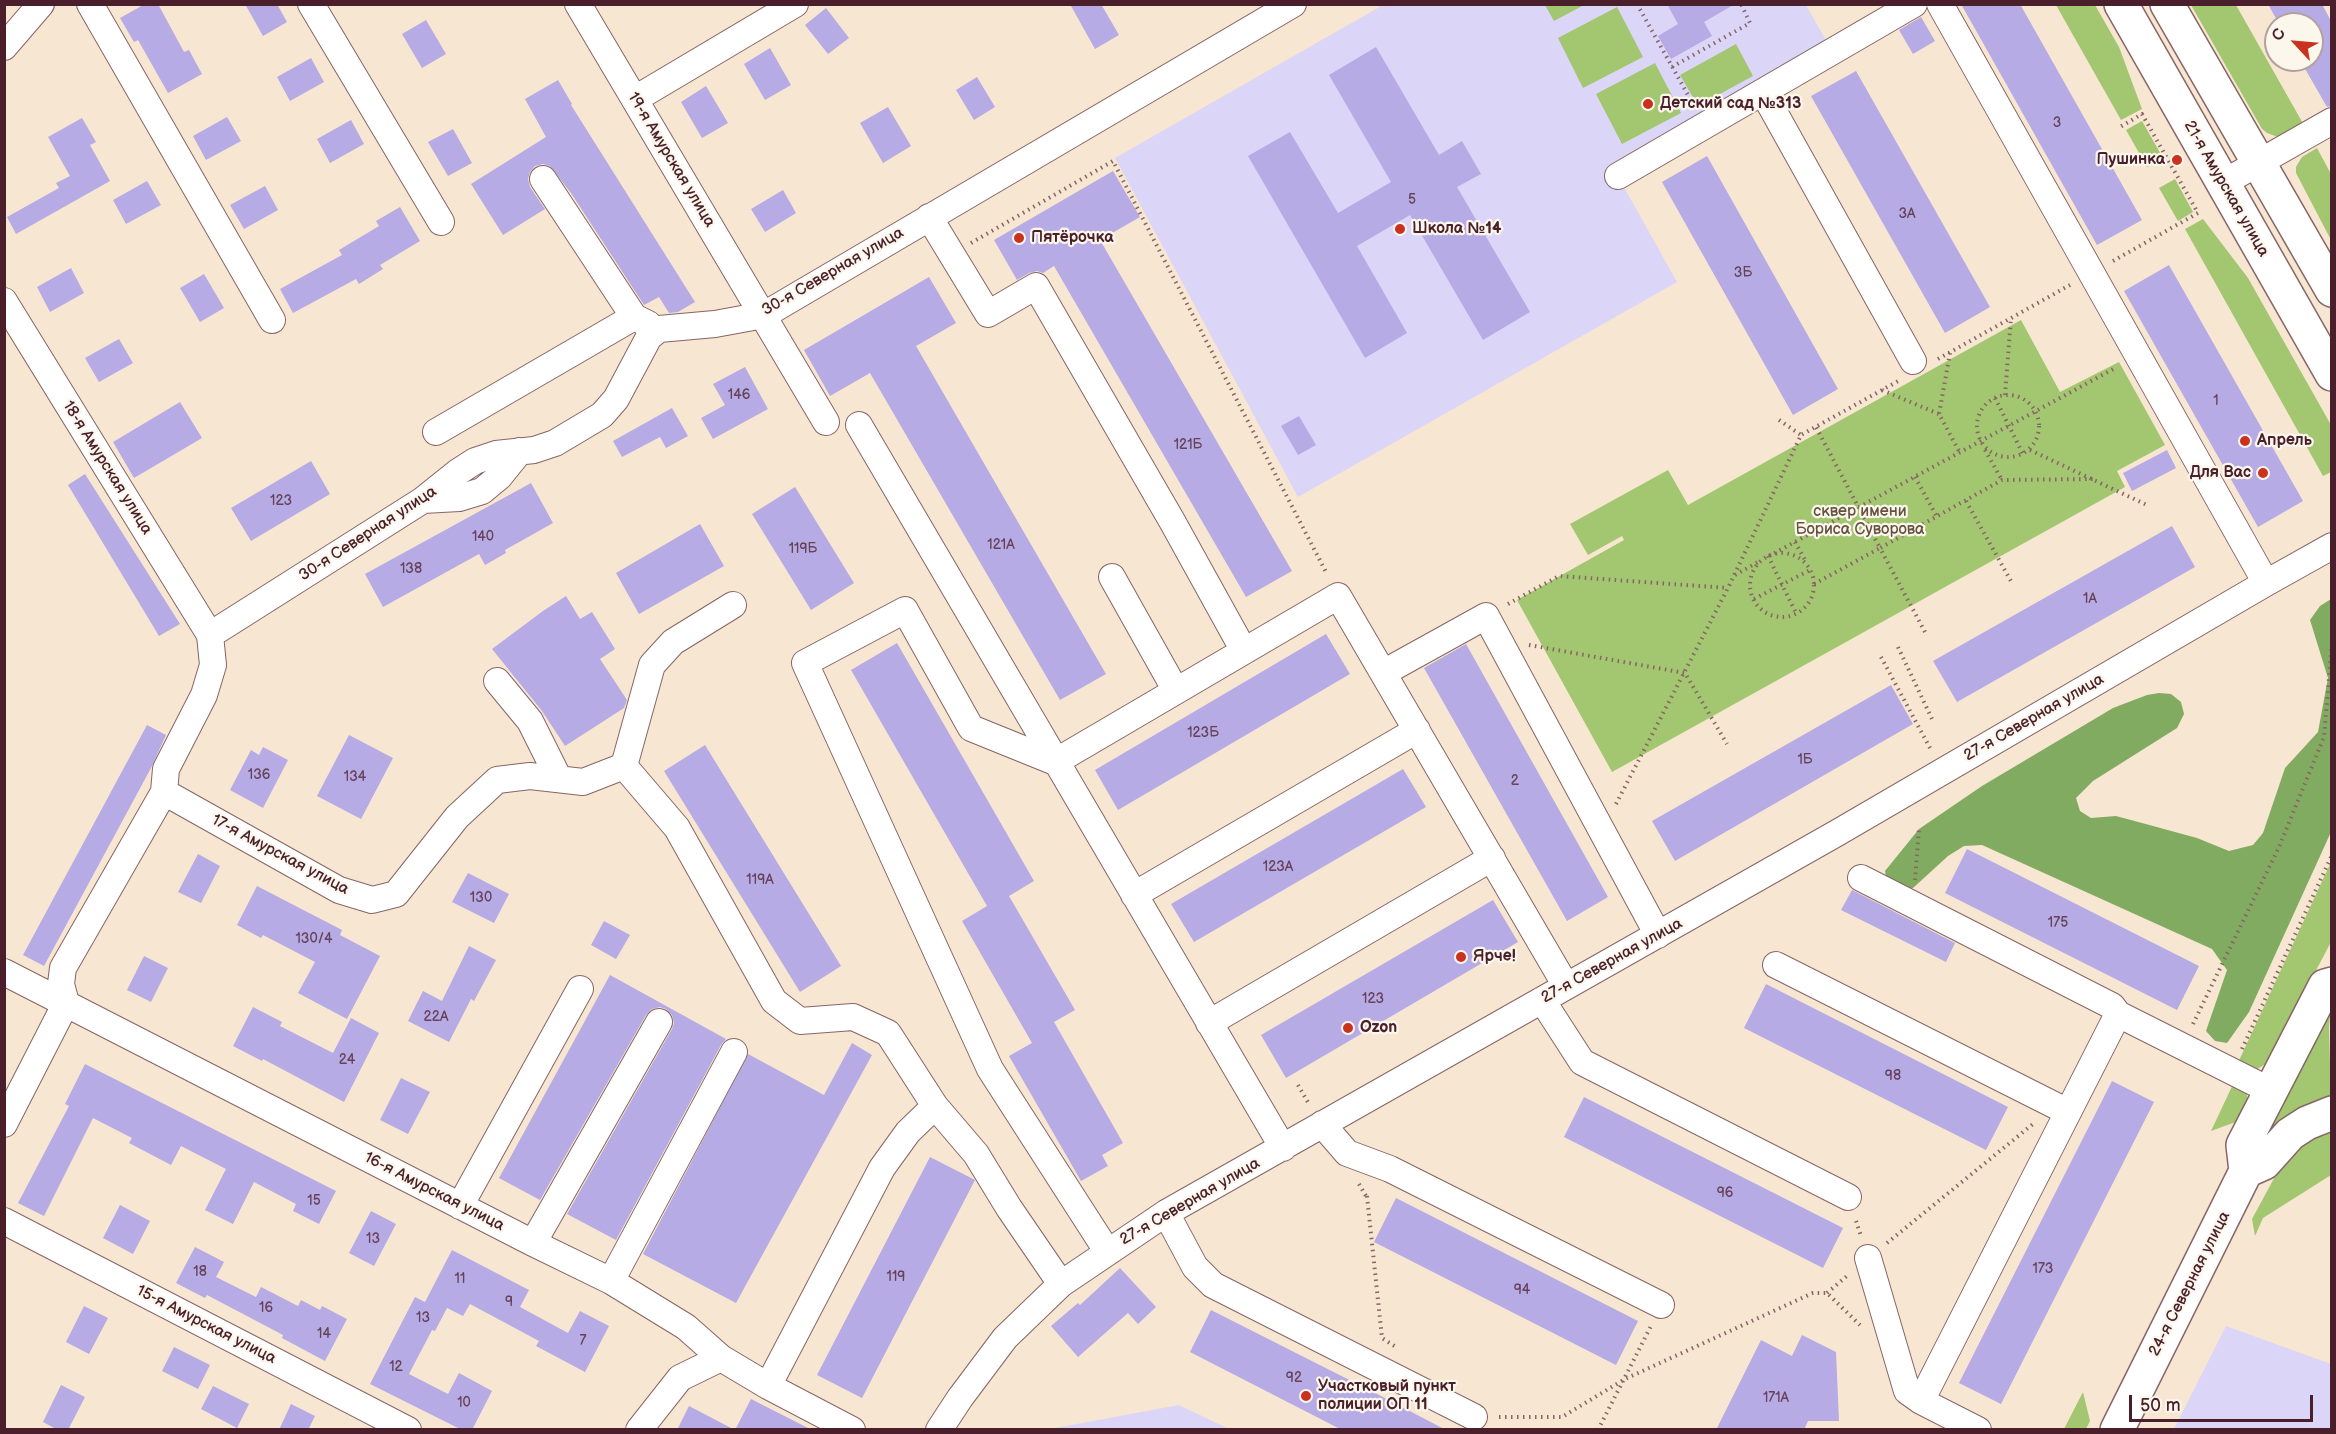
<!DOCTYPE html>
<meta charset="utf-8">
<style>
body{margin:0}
#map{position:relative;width:2336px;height:1434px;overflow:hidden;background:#f7e6d1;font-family:"Balsamiq Sans",sans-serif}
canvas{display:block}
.frame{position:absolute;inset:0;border:6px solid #4a1f2b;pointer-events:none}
.north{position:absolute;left:2264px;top:12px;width:60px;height:60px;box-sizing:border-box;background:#fbf7ec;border:2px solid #b4a19f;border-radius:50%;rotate:296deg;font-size:16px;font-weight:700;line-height:24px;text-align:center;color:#4a1f2b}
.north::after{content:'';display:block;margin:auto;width:21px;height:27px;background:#c8321e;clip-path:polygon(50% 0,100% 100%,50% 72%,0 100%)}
.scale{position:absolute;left:2129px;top:1395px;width:184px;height:27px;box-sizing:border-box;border:3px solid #4a1f2b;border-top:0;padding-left:8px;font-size:18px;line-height:21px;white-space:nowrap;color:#4a1f2b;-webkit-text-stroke:4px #fbf7ec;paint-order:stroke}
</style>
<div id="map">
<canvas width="2336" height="1434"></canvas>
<div class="frame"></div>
<div class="north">С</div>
<div class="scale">50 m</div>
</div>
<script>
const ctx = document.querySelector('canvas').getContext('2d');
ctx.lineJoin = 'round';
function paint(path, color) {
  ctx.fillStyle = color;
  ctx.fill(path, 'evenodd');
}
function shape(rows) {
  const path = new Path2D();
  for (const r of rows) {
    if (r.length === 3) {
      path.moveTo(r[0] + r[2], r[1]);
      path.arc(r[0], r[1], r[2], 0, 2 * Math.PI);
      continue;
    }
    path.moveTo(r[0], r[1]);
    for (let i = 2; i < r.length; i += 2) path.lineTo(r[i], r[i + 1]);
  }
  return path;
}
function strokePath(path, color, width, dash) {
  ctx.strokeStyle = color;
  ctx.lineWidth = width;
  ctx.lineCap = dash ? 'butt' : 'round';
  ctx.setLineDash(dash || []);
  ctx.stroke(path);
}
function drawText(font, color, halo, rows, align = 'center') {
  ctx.font = font + ' "Balsamiq Sans",sans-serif';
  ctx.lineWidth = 4.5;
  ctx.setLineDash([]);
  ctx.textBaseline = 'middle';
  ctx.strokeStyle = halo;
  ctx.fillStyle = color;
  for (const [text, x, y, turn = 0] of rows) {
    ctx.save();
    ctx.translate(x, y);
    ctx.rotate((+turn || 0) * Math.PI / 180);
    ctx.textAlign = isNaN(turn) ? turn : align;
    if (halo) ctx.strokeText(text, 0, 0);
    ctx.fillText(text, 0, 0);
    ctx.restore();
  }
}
paint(shape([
 [1383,5,1806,5,1828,44,1611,164,1677,282,1298,497,1115,158],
 [2226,1326,2331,1364,2331,1429,2174,1429],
 [1179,1405,1229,1429,1050,1429]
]), '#dbd6f7');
paint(shape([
 [1545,5,1584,5,1554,21],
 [2056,5,2095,5,2119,47,2142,109,2121,120],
 [2191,5,2236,5,2305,127,2278,137,2267,133,2262,129],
 [1617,7,1643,57,1583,88,1558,38],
 [1736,44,1753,76,1698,106,1680,75],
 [1655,63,1681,113,1622,144,1596,94],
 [2142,121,2163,158,2147,167,2126,130],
 [2317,148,2331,174,2331,240,2296,173,2296,167,2302,157],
 [2175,179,2193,212,2178,221,2159,188],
 [2203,219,2248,278,2331,425,2331,472,2323,476,2185,229],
 [2021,320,2060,392,2119,362,2165,445,2117,471,2125,487,1612,772,1517,600,1624,540,1622,536,1588,555,1570,524,1668,470,1688,505],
 [2331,862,2331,942,2267,1063,2256,1070,2236,1067],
 [2331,1006,2329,1027,2331,1098,2255,1150],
 [2235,1080,2245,1089,2247,1095,2248,1102,2241,1120,2211,1131],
 [2331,1126,2331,1175,2263,1218,2255,1236,2252,1219,2278,1171,2295,1150],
 [2083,1392,2090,1421,2086,1429,2064,1429]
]), '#a3c670');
paint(shape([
 [2331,599,2331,832,2249,1012,2227,1043,2215,1041,2206,1031,2227,970,2212,949,1982,845,1964,846,1948,856,1913,888,1898,893,1887,883,1885,871,1919,829,1982,786,2113,708,2147,695,2159,693,2171,694,2181,702,2184,714,2177,728,2093,781,2076,798,2080,811,2091,818,2116,816,2142,823,2197,838,2229,851,2253,845,2263,833,2285,768,2318,732,2328,678,2310,620,2320,606]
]), '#82ab62');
paint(shape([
 [145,4,158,4,184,52,189,50,202,74,168,93,138,40,134,42,120,18],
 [245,4,277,4,287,22,263,36],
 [1070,4,1101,4,1119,35,1095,49],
 [1667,4,1735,4,1704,22,1712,36,1671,59,1658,36,1678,24],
 [1961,4,2020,4,2142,220,2097,245],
 [2268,4,2322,4,2331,21,2331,106,2327,107,2300,60,2312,60,2312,24,2279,24],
 [826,8,849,38,828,54,805,25],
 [1921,17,1935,41,1913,54,1899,30],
 [426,20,446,54,422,68,402,34],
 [1376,47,1439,155,1462,141,1481,174,1457,187,1530,312,1483,340,1410,215,1357,246,1407,333,1365,358,1248,156,1290,132,1338,213,1391,182,1329,75],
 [770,48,791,85,765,100,744,64],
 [311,58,324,82,290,101,277,77],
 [1856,71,1990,307,1945,333,1811,96],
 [977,77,995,107,974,120,956,90],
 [558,80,572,104,571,105,695,302,678,312,669,313,659,297,644,305,571,193,550,166,543,164,535,166,530,172,528,179,530,187,545,209,503,235,471,184,546,137,525,99],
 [706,86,728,123,702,138,681,102],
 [888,107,911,146,883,163,860,123],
 [227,117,241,141,206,160,193,136],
 [82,118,96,142,90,145,110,181,16,234,7,217,59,188,56,183,70,176,48,137],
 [351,120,364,144,330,163,317,139],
 [453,129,472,163,448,176,428,142],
 [1707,156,1838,389,1793,415,1662,182],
 [1113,171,1140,217,1100,240,1292,571,1246,597,1054,266,1043,273,1037,271,1029,273,1017,280,994,240],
 [147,181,161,205,126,224,113,200],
 [265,186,278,210,244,229,230,205],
 [783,190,796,213,765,232,751,209],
 [400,207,420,241,380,265,383,269,359,284,356,279,293,313,280,289,342,255,339,250,379,226,376,221],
 [2169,265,2303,501,2258,527,2124,291],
 [71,268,84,293,50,312,37,287],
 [204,274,224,308,200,322,180,288],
 [929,277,956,323,916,346,1106,674,1060,700,870,373,830,396,804,350],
 [119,339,133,363,99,382,85,358],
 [745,367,768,409,713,439,701,418,725,405,713,384],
 [180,402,202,438,134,478,113,442],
 [672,408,688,436,666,448,660,437,622,457,613,441],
 [1299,416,1316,445,1298,455,1281,426],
 [2167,450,2176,468,2132,491,2123,473],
 [311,461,330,494,251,541,231,508],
 [85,474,180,624,159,636,68,485],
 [531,483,553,523,505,550,506,553,485,565,479,554,383,607,365,574],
 [795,487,854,583,811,610,752,514],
 [700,524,724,566,639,614,616,573],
 [2172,526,2195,567,1957,702,1933,661],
 [566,596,580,619,592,612,615,649,600,659,627,700,624,708,565,746,542,711,492,649,543,611],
 [1326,634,1350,674,1118,810,1095,770],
 [897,643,1034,881,1009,896,1075,1010,1054,1022,1123,1143,1102,1155,1108,1166,1081,1181,1009,1056,1032,1043,962,921,987,906,851,670],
 [1466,644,1608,897,1567,921,1424,668],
 [1891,685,1913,724,1675,861,1652,821],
 [147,725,166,735,151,768,44,966,23,955],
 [349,735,393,758,361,819,317,796],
 [705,745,841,966,800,992,664,771],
 [263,747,288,760,263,808,230,790,251,750,259,755],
 [1403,769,1426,807,1194,942,1171,904],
 [1967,849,2199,966,2177,1010,1945,893],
 [198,854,220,866,201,903,178,892],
 [468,873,509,894,494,923,452,902],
 [257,886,342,930,340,935,380,956,347,1019,298,993,315,962,263,935,261,938,237,925],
 [1852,890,1955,943,1946,962,1841,910],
 [1493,900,1518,942,1286,1078,1261,1035],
 [604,921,630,935,616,959,591,945],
 [469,946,496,960,474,1001,471,999,449,1042,408,1021,423,991,442,1001],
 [144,956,168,968,151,1002,127,990],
 [610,975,726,1039,721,1045,616,1240,567,1214,672,1029,674,1023,672,1015,666,1009,660,1007,652,1009,646,1015,540,1200,499,1178],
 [1766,984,2008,1107,1986,1150,1744,1028],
 [253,1007,282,1022,280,1026,333,1053,351,1018,379,1033,344,1102,263,1059,262,1061,233,1046],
 [852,1043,872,1055,736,1303,643,1254,748,1054,824,1095],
 [85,1064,336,1191,319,1224,293,1211,296,1204,254,1182,233,1224,205,1210,226,1169,181,1146,171,1165,129,1143,132,1138,93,1118,44,1216,18,1203,69,1106,65,1104],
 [401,1078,430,1092,408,1134,380,1120],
 [2112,1081,2154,1102,2001,1404,1959,1383],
 [1584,1097,1843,1228,1823,1268,1564,1137],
 [930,1157,975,1180,862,1398,817,1375],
 [1396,1198,1638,1321,1616,1365,1374,1242],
 [120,1205,150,1221,133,1254,103,1238],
 [371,1211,396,1224,374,1266,349,1253],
 [195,1247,224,1262,216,1277,256,1297,261,1287,298,1306,301,1300,320,1310,322,1306,347,1319,325,1361,282,1338,283,1335,207,1295,205,1298,176,1283],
 [452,1250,529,1290,520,1307,568,1333,580,1311,609,1326,585,1372,536,1346,539,1341,470,1304,463,1316,447,1308,435,1331,432,1330,409,1374,448,1394,459,1373,492,1391,472,1430,462,1430,370,1384,415,1297,425,1302],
 [1120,1268,1156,1307,1138,1324,1128,1313,1078,1357,1051,1326,1078,1303,1080,1305],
 [84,1306,108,1318,89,1354,66,1342],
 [1211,1310,1379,1395,1446,1430,1342,1430,1190,1352],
 [1802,1335,1836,1352,1839,1421,1808,1421,1804,1430,1716,1430,1761,1340,1792,1356],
 [174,1347,210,1365,198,1389,162,1371],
 [61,1385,85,1397,68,1430,58,1430,43,1422],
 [213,1386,249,1404,237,1428,201,1409],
 [751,1399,812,1430,735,1430],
 [291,1404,315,1416,308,1430,279,1430],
 [689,1406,735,1430,677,1430]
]), '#b6abe4');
const minor = shape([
 [90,4,272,320],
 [311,4,441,222],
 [578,4,826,422],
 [1940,4,2266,583],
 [4,47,41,4],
 [1763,92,1913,361],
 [635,99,795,4],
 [1618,176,1914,4],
 [543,179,634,317,648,324],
 [2223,183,2332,121],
 [929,217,988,314,1036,286,1172,521,1244,651],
 [4,301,210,635],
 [859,425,1283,1148],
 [436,432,634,317],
 [423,500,459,498,482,491,499,477,520,451],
 [1112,577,1176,691],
 [1383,673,1486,616,1658,935],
 [497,681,530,721,559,779],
 [1055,762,971,728,905,610,805,663,990,1069,1107,1251],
 [1055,762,1338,596,1566,986],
 [624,766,652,665,673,642,733,605],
 [164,792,339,890,372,900,396,894,457,817,497,780,530,776,583,782,624,766,677,828,774,1001,800,1021,853,1017,888,1033,935,1106,976,1154,1009,1208,1061,1284],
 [1861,878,2112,1006,2118,1014,2271,1091],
 [1134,895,1417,730],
 [1776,965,2068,1112],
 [4,972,533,1243,611,1281,686,1327,721,1358,768,1386,852,1430],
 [1542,1000,1582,1062,1848,1197],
 [1209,1023,1492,858],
 [4,1124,66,1003,61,984,63,968,164,792,166,769,204,695,213,665,210,635,423,500,458,472,475,461,496,454,534,450,555,443,602,415,616,399,649,337,659,329,715,324,764,315,1293,4],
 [1322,1124,1347,1153,1390,1169,1661,1305],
 [460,1206,580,989],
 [1166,1213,1195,1267,1213,1285,1474,1417],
 [4,1221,408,1430],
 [533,1243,659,1022],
 [1868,1258,1907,1391,1921,1401,1978,1430],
 [611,1281,734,1052],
 [768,1386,882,1168,908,1132,935,1106],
 [1921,1401,2118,1014],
 [639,1430,680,1378,721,1358],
 [939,1430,960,1398,1005,1338,1061,1284,1166,1213,1837,833,2266,583,2332,546]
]);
const major = shape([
 [2121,4,2332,374],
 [2167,4,2332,290],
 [2246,1171,2264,1163,2290,1134,2307,1123,2332,1113],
 [2117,1430,2246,1171,2243,1145,2325,986,2332,984]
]);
strokePath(minor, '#876565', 28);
strokePath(major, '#876565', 36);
strokePath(shape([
 [1637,4,1693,104],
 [1672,67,1750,23,1741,4],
 [971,243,1113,161,1327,574],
 [2113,261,2198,213,2142,114,2120,127],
 [1950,353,1939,414,1960,453],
 [1938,359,2070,285],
 [1882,390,1939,414],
 [2008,426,31],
 [2005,395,2011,318],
 [1995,398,2023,454],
 [1779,420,1801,435],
 [1985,450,2002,480],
 [2030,450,2149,506],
 [1915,477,1937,517],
 [1966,501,2012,583],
 [1795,542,1805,560],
 [1782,585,32],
 [1768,556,1796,613],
 [1769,556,2117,367],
 [1735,575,1760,561],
 [1814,584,1880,548,1816,427],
 [1754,599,1810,570],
 [1508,604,1559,576,1728,588],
 [1925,632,1880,548,2002,480,2093,479],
 [1529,645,1685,673,1727,744],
 [1898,647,1932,719],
 [1881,657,1930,748],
 [1616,804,1728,588,1801,435,1900,380],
 [1915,880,1919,829],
 [2193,1024,2279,847,2324,737,2332,642],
 [2242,1049,2332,855],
 [1298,1085,1309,1104],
 [1359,1184,1366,1196],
 [1367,1196,1382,1338,1396,1347],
 [1856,1221,1861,1236],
 [1887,1243,2033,1124],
 [1827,1293,1847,1276],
 [1499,1417,1562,1417,1625,1379,1813,1293,1827,1293,1860,1325],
 [1598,1430,1651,1326]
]), '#876565', 4, [1.5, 4.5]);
strokePath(minor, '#fff', 26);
strokePath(major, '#fff', 33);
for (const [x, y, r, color] of [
 [1648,104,6,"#c8321e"],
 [2177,160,6,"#c8321e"],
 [1400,229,6,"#c8321e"],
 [1019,238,6,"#c8321e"],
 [2245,441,6,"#c8321e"],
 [2263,473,6,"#c8321e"],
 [1461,957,6,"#c8321e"],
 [1348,1028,6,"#c8321e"],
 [1306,1396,6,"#c8321e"]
]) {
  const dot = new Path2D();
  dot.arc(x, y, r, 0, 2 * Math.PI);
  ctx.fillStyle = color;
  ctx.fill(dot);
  strokePath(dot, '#fbf7ec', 2);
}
drawText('14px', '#654259', null, [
 ["3",2057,123],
 ["5",1412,200],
 ["3А",1907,214],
 ["3Б",1743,273],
 ["146",739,395],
 ["1",2216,401],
 ["121Б",1188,445],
 ["123",281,501],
 ["140",483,537],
 ["121А",1001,545],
 ["119Б",803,549],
 ["138",411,569],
 ["1А",2090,599],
 ["123Б",1203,733],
 ["1Б",1805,760],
 ["136",259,775],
 ["134",355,777],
 ["2",1515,781],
 ["123А",1278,867],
 ["119А",760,880],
 ["130",481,898],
 ["175",2058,923],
 ["130/4",314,939],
 ["123",1373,999],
 ["22А",436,1017],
 ["24",347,1060],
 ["98",1893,1076],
 ["96",1725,1193],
 ["15",314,1201],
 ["13",373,1239],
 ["173",2043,1269],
 ["18",200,1272],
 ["119",896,1277],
 ["11",460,1279],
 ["94",1522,1290],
 ["9",509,1302],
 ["16",266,1308],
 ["13",423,1318],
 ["14",324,1334],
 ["7",583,1341],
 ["12",396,1367],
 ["92",1294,1378],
 ["171А",1776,1398],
 ["10",464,1403]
]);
drawText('bold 16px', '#4a1f2b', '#fbf7ec', [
 ["Детский сад №313",1660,104],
 ["Пушинка",2165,160,"right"],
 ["Школа №14",1412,229],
 ["Пятёрочка",1031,238],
 ["Апрель",2257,441],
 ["Для Вас",2251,473,"right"],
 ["Ярче!",1473,957],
 ["Ozon",1360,1028],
 ["Участковый пункт",1318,1387],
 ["полиции ОП 11",1318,1405]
], 'left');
drawText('16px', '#4a1f2b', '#fbf7ec', [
 ["19-я Амурская улица",671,160,59],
 ["21-я Амурская улица",2226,189,60],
 ["30-я Северная улица",833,272,-30],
 ["18-я Амурская улица",107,468,58],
 ["30-я Северная улица",368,534,-33],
 ["27-я Северная улица",2034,718,-30],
 ["17-я Амурская улица",280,855,28],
 ["27-я Северная улица",1612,961,-29],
 ["16-я Амурская улица",434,1192,27],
 ["27-я Северная улица",1190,1202,-30],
 ["24-я Северная улица",2190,1284,-63],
 ["15-я Амурская улица",206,1325,27]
]);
drawText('16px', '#655140', '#fbf7ec', [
 ["сквер имени",1860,512],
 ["Бориса Суворова",1860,530]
]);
</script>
